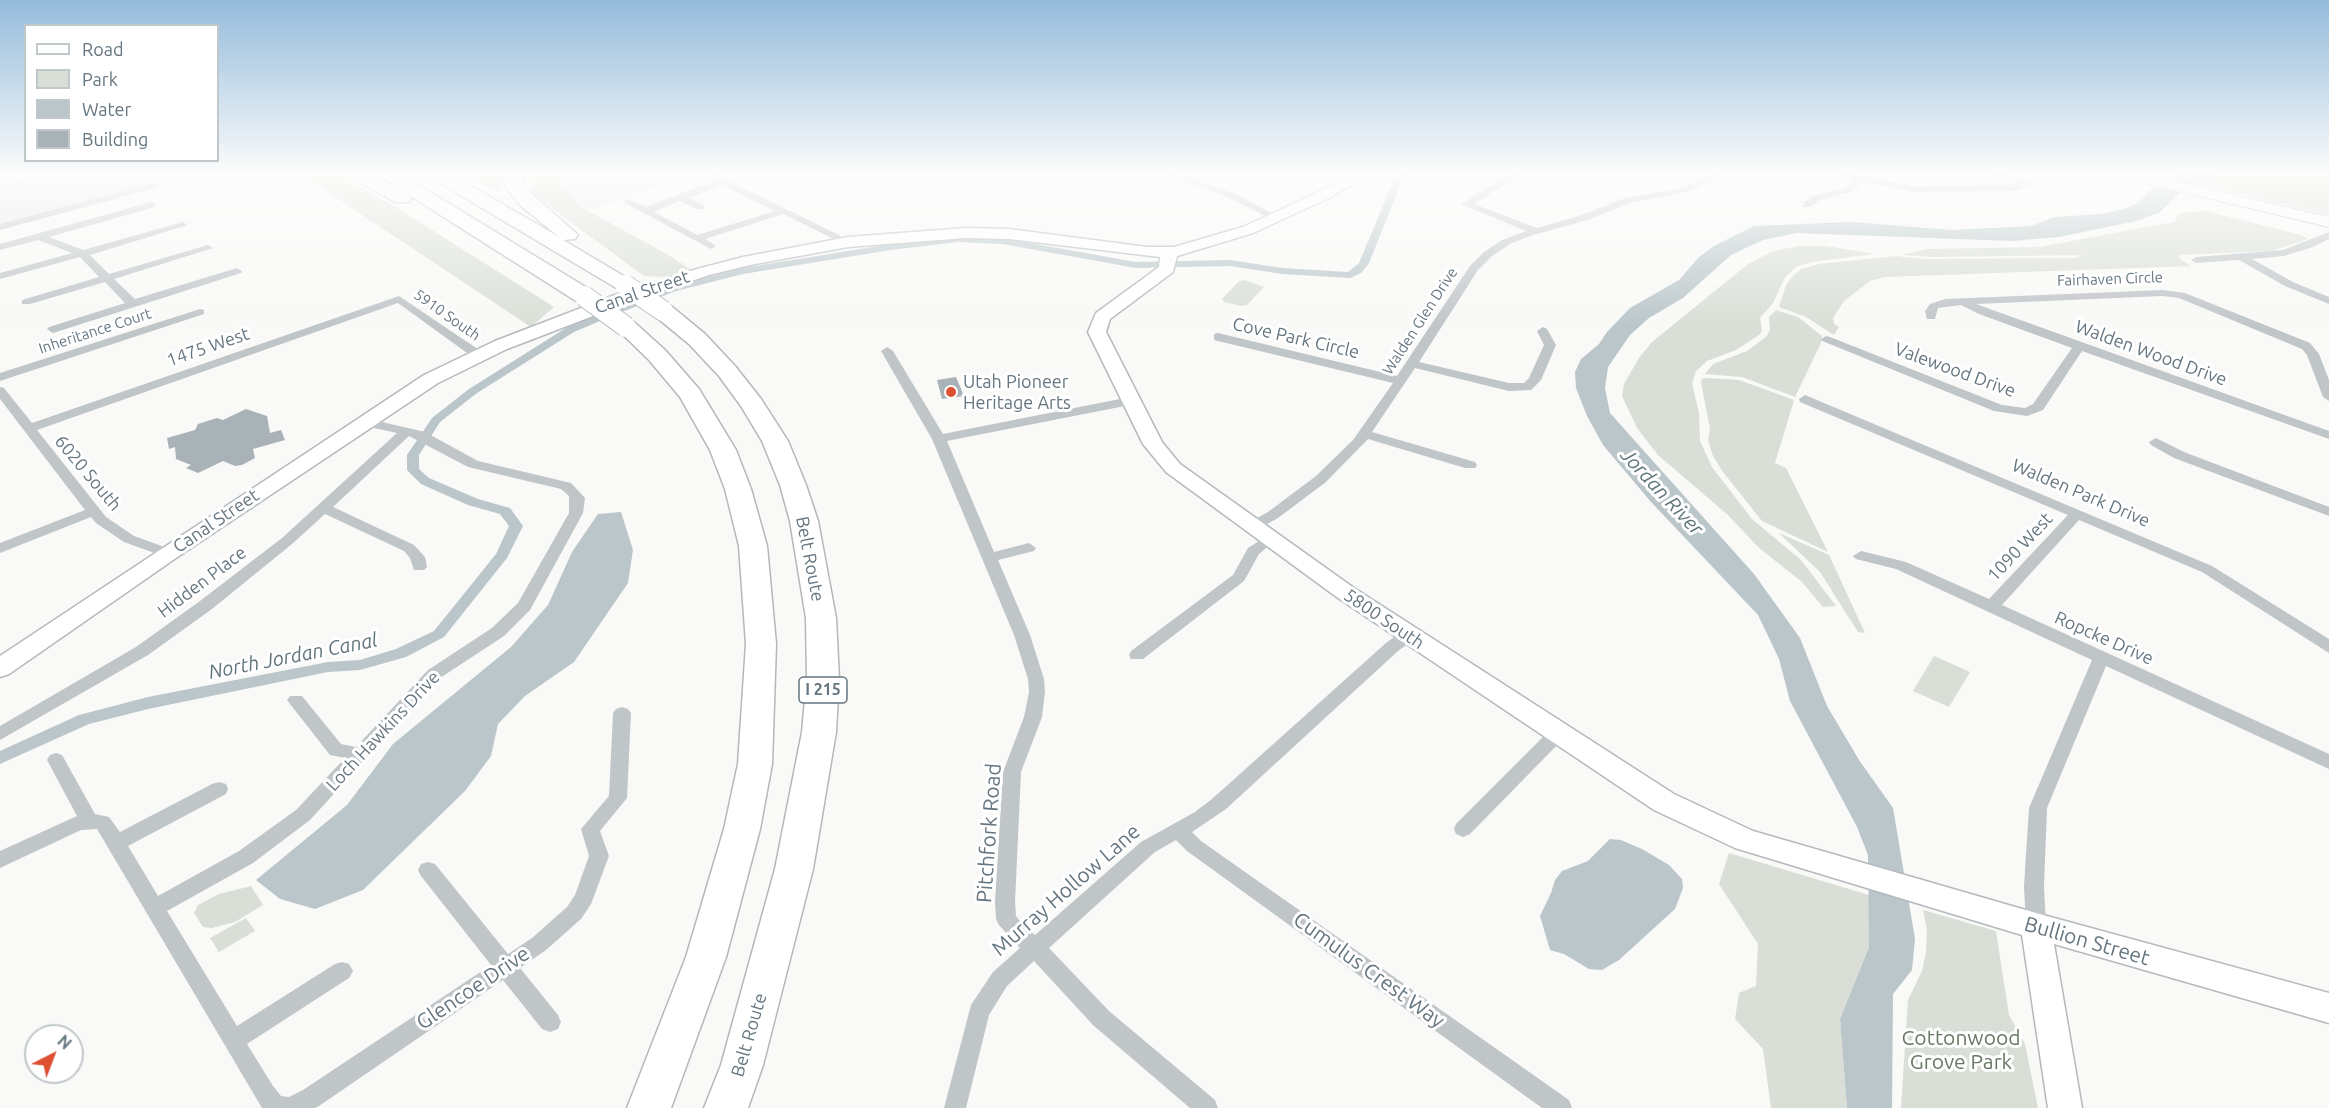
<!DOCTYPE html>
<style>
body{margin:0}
#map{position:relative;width:2329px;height:1108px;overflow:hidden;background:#f9f9f7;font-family:Ubuntu,sans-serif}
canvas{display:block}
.legend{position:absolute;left:24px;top:24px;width:195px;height:138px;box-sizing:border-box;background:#fff;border:2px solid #c1c8cc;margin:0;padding:8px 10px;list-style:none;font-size:18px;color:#657680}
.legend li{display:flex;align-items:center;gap:12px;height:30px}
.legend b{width:30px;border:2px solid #c1c8cc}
.north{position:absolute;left:24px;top:1024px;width:60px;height:60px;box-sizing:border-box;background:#fff;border:2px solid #c1c8cc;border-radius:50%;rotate:42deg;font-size:16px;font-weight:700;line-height:24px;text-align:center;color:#657680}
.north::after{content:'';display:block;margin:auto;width:21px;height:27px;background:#dd5032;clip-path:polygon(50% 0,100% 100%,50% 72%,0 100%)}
</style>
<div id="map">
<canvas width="2329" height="1108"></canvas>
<ul class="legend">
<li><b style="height:8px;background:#fff"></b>Road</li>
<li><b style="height:16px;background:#d9ded6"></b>Park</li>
<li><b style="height:16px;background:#bac6ca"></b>Water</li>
<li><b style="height:16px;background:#a9b2b7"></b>Building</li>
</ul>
<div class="north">N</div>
</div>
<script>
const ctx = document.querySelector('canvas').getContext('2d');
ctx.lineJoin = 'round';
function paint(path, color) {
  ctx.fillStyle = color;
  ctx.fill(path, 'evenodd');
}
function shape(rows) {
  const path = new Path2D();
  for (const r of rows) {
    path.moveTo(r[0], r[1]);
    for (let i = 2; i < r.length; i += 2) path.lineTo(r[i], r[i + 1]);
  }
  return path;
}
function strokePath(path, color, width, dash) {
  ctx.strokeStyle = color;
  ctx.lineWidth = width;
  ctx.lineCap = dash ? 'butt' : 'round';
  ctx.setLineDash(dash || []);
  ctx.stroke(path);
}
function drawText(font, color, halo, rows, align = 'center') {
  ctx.font = font + ' Ubuntu,sans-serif';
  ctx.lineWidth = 6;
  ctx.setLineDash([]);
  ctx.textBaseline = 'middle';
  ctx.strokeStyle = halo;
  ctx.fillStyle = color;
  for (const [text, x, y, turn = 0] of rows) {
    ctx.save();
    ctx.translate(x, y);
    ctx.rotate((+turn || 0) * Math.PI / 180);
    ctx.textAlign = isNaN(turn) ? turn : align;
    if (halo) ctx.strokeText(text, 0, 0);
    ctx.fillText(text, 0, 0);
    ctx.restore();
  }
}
paint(shape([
 [55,173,130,173,145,185,0,224,0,187],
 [557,173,701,173,587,210,563,185]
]), '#e7e8e8');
paint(shape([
 [299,173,335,173,402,211,554,307,531,327],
 [465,173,504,173,500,193],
 [528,173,557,173,563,185,583,208,672,257,691,270,663,277,644,276,538,198,531,190],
 [2220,173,2329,173,2329,215,2193,183],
 [2206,211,2301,235,2308,239,2271,251,2179,255,2180,259,2191,266,1884,277,1870,281,1844,301,1833,318,1834,324,1839,327,1834,335,1806,317,1779,307,1786,285,1793,276,1801,269,1819,264,1896,256,1923,259,2074,258,2083,255,1936,257,1901,255,1927,249,2039,247,2174,222,2177,219,2176,216,2186,212],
 [1799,246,1826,246,1875,254,1811,262,1796,267,1785,277,1773,303,1760,318,1762,331,1759,335,1736,350,1707,361,1696,371,1692,383,1699,413,1700,441,1712,467,1752,519,1801,560,1836,606,1823,607,1802,582,1758,547,1728,515,1658,455,1637,428,1622,396,1624,384,1639,358,1652,342,1748,264,1773,251],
 [1245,280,1264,287,1247,305,1241,306,1224,302,1222,299,1239,281],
 [1776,310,1798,317,1822,336,1821,343,1795,397,1742,377,1705,374,1713,364,1747,351,1767,336,1770,329,1769,317],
 [1708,378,1739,380,1794,400,1775,463,1786,468,1828,552,1762,521,1723,472,1713,456,1708,440,1710,429,1701,382,1702,379],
 [1779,533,1829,555,1865,633,1858,632,1820,572],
 [1934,656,1970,672,1949,707,1913,691],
 [1729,853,1869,895,1869,947,1840,1019,1847,1108,1771,1108,1763,1049,1735,1019,1739,993,1756,986,1758,944,1719,884],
 [251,886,263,905,235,922,212,928,203,927,194,913,198,905,219,894],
 [1923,910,1996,931,2009,1015,2025,1044,2038,1108,1901,1108,1908,1000,1922,971,1926,952,1927,931],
 [246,918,255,931,219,952,210,938]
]), '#d9ded6');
paint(shape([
 [2175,173,2221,173,2190,183,2159,213,2136,221,2059,237,2011,241,1797,233,1763,240,1731,255,1683,298,1649,318,1630,335,1608,367,1605,388,1610,413,1754,574,1800,638,1827,706,1859,760,1893,808,1915,939,1912,970,1893,994,1892,1108,1847,1108,1840,1019,1869,947,1868,855,1857,827,1790,701,1779,659,1758,615,1651,502,1603,445,1587,416,1576,388,1575,372,1581,359,1599,344,1607,332,1630,308,1679,280,1699,257,1714,246,1754,226,1851,222,1953,230,2031,226,2055,217,2101,214,2125,209,2138,203,2164,177],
 [621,512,633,550,628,583,574,662,525,696,498,724,491,756,465,791,363,890,315,909,280,899,256,880,347,805,393,744,511,647,548,605,572,552,598,514],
 [1610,839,1621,840,1642,849,1669,865,1682,879,1683,888,1675,909,1619,960,1602,970,1589,969,1564,954,1550,950,1540,916,1551,893,1555,880,1562,871,1588,861]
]), '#bac6ca');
paint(shape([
 [1399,173,1408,173,1403,178,1369,263,1361,273,1350,278,1282,274,1230,266,1136,268,1002,244,958,242,891,250,743,274,676,291,614,315,574,332,477,393,440,422,419,455,419,469,429,478,478,499,510,508,523,526,507,558,444,637,406,657,360,670,328,672,148,709,89,724,0,764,0,751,79,715,148,697,328,662,360,660,396,649,434,631,496,554,509,526,500,514,468,505,421,484,407,470,407,455,432,418,469,389,566,328,606,311,668,287,743,268,891,244,958,236,1002,238,1136,262,1230,260,1282,268,1348,272,1359,263,1395,177,1399,173]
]), '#bac6ca');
paint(shape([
 [956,377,964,396,942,399,937,380],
 [246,409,267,416,270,433,281,430,285,440,253,449,255,458,242,465,235,466,223,461,198,473,186,468,191,465,176,459,175,447,169,449,167,438,195,430,198,424,217,418,223,420]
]), '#a9b2b7');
const secondary = shape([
 [1354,173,1371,173,1331,197,1253,233,1177,256,1173,272,1110,319,1106,332,1162,442,1180,464,1354,588,1674,794,1753,831,2036,913,2329,993,2329,1023,2054,944,2082,1108,2048,1108,2022,935,1735,848,1654,810,1338,598,1166,472,1143,444,1088,332,1096,313,1159,267,1160,257,1009,239,966,238,848,247,750,265,709,275,627,303,507,349,438,383,176,558,9,674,0,677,0,656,424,375,495,341,615,295,697,269,743,257,848,237,966,228,1009,229,1147,247,1174,247,1243,227,1321,191,1354,173]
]);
const primary = shape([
 [19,173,46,173,43,176,0,187,0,177,19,173],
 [2112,173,2139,173,2329,217,2329,227,2115,176,2112,173]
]);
const highway = shape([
 [348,173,370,173,403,191,378,173,399,173,592,291,595,296,592,301,584,302,576,301,409,195,411,198,409,202,395,202,351,177,348,173],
 [427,173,449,173,559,237,521,206,505,187,504,173,522,173,523,186,578,235,575,239,563,240,632,281,636,285,632,289,625,291,618,289,430,177,427,173],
 [663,304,671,306,705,334,735,366,761,399,788,441,806,485,818,521,836,618,839,679,836,732,813,869,763,1065,748,1108,704,1108,721,1065,775,869,802,732,807,679,806,618,790,521,780,485,762,441,741,406,719,376,689,344,655,316,652,311,655,306,663,304],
 [626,320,634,322,665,350,699,389,736,450,751,489,767,546,776,644,772,764,760,829,726,957,671,1108,627,1108,686,957,724,829,738,764,746,644,739,546,725,489,710,450,680,397,649,360,615,327,618,322,626,320]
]);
strokePath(secondary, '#b3b9bd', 3);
strokePath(primary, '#b4b9bd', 2);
strokePath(highway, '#b4b8bb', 3);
paint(shape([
 [711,173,721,173,725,179,853,242,844,244,783,214,705,239,716,246,711,249,623,202,628,199,646,207,715,180,711,173],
 [722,185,775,211,697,235,654,212,680,201,696,209,704,209,704,205,689,198,722,185],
 [1162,173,1176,173,1236,194,1281,218,1272,220,1230,198,1162,173],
 [1511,173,1522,173,1474,204,1537,228,1579,216,1625,198,1681,188,1713,173,1725,173,1687,192,1630,203,1587,220,1533,235,1510,244,1492,256,1478,270,1419,362,1509,383,1524,383,1529,378,1544,345,1537,331,1543,327,1547,329,1556,345,1541,380,1531,390,1509,391,1415,368,1372,432,1475,462,1477,465,1475,468,1465,468,1368,439,1326,482,1278,518,1258,529,1248,529,1246,526,1248,523,1268,512,1316,476,1353,440,1393,383,1214,340,1214,334,1218,333,1397,376,1470,266,1484,252,1502,240,1526,231,1461,204,1511,173],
 [1834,173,1850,173,1914,186,2019,184,1988,173,2002,173,2034,184,2015,191,1914,192,1863,182,1850,192,1819,200,1811,207,1803,207,1803,203,1813,196,1844,188,1854,180,1834,173],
 [156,182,159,183,159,187,0,230,0,224,156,182],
 [151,202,155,203,155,207,49,237,83,250,183,222,188,225,90,255,109,274,208,245,213,248,114,279,135,299,237,268,242,271,241,273,53,333,47,329,49,327,125,303,105,282,30,304,22,304,22,300,99,277,80,257,0,279,0,273,72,253,38,240,0,250,0,244,151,202],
 [2329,232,2329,239,2313,247,2284,256,2252,259,2293,282,2329,297,2329,304,2285,286,2239,260,2196,263,2191,260,2196,257,2283,250,2329,232],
 [2163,290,2185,293,2310,343,2319,354,2329,380,2329,401,2323,397,2307,355,2302,349,2179,298,2163,296,1976,304,2329,431,2329,439,2082,351,2043,410,2027,416,1994,411,1820,340,1826,336,1830,337,2002,405,2025,408,2033,404,2072,348,1979,314,1961,305,1938,308,1935,319,1927,319,1925,311,1930,304,1945,299,2163,290],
 [399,296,482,352,482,358,474,358,398,303,37,430,106,517,134,536,173,550,175,553,168,558,124,542,96,523,91,517,0,553,0,543,85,510,0,399,0,387,4,388,32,423,399,296],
 [200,309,204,310,204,314,0,381,0,373,200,309],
 [887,347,893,351,943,434,1130,397,1136,401,1130,405,947,441,994,552,1029,543,1036,548,1034,551,998,560,1030,635,1044,679,1045,692,1042,717,1021,772,1015,902,1016,916,1022,924,1035,935,1141,842,1195,812,1212,799,1386,643,1401,632,1413,632,1415,636,1413,640,1398,651,1226,809,1192,832,1201,841,1569,1100,1572,1108,1542,1108,1187,851,1176,840,1155,852,1049,948,1109,1011,1215,1100,1218,1108,1190,1108,1093,1025,1034,961,1007,986,989,1015,966,1108,944,1108,971,1005,993,972,1020,948,999,925,996,919,995,902,1003,772,1024,717,1029,692,1028,679,1014,635,932,439,881,351,887,347],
 [1805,395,2212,566,2329,639,2329,653,2202,572,2079,520,2002,605,2329,754,2329,769,2106,666,2047,808,2044,886,2046,926,2043,932,2036,935,2029,932,2026,926,2024,886,2029,808,2092,660,1896,569,1856,559,1853,556,1861,551,1906,562,1989,599,2068,515,1800,402,1799,399,1805,395],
 [365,418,425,432,478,461,571,483,585,498,583,513,530,610,504,636,440,678,310,820,253,863,167,911,237,1026,335,964,342,962,349,964,353,971,349,978,247,1044,273,1086,281,1096,289,1097,303,1090,491,965,421,876,418,870,421,864,428,862,435,864,508,954,532,938,567,907,575,895,589,856,581,829,609,796,613,713,616,709,622,707,628,709,631,713,627,798,600,831,609,856,591,904,581,919,546,950,520,968,558,1015,561,1022,558,1029,550,1032,542,1029,503,980,319,1106,315,1108,262,1108,97,829,81,830,0,868,0,851,77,816,47,760,50,755,56,753,62,755,95,814,109,817,120,832,212,784,219,782,226,784,228,789,226,794,128,846,158,896,239,851,296,810,345,758,330,755,290,704,287,700,290,696,302,696,341,744,356,747,428,670,492,628,518,603,569,513,569,496,561,489,468,467,409,436,333,507,414,545,425,557,427,567,424,570,414,570,410,558,404,551,325,514,292,544,212,609,148,655,0,740,0,726,136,647,200,601,282,538,397,433,360,425,358,422,360,419,365,418],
 [2156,438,2184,452,2329,507,2329,516,2174,458,2151,445,2149,442,2156,438],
 [1270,534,1277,539,1259,554,1244,581,1143,659,1131,659,1129,655,1131,651,1233,575,1248,548,1270,534],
 [1558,727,1564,728,1567,733,1564,738,1470,834,1463,837,1456,834,1454,829,1456,824,1552,728,1558,727]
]), '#c0c5c8');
paint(secondary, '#fff');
paint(primary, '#fff');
paint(highway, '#fff');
const highwayBridge = shape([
 [625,285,663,311],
 [584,296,626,327]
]);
strokePath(highwayBridge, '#b4b8bb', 22, []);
strokePath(highwayBridge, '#fff', 20);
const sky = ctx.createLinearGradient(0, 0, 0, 328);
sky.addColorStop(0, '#95bbdc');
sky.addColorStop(0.53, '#fcfcfb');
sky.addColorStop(1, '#fcfcfb00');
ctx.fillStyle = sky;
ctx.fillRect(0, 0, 2329, 328);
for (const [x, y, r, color] of [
 [951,392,6,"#dd5032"]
]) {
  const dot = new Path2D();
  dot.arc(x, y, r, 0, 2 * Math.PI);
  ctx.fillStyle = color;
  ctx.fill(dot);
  strokePath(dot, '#fff', 2);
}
drawText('15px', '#657680', '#fff', [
 ["Fairhaven Circle",2110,279,-2],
 ["5910 South",447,315,35],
 ["Walden Glen Drive",1420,321,-57],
 ["Inheritance Court",95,331,-18]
]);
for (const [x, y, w] of [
 [823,690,48]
]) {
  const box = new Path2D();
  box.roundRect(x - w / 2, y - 13, w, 26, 4.5);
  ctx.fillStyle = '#fff';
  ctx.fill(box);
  strokePath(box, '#657680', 1.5);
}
drawText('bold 16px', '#657680', null, [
 ["I 215",823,690]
]);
drawText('18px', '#657680', '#fff', [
 ["Canal Street",642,292,-19],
 ["Cove Park Circle",1296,338,13],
 ["1475 West",208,347,-19],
 ["Walden Wood Drive",2151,353,20],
 ["Valewood Drive",1955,370,20],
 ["6020 South",88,473,50],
 ["Walden Park Drive",2081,493,23],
 ["Canal Street",216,521,-34],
 ["1090 West",2020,547,-47],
 ["Belt Route",810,559,79],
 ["Hidden Place",202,582,-37],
 ["5800 South",1384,619,34],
 ["Ropcke Drive",2104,638,24],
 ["Loch Hawkins Drive",383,731,-47],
 ["Belt Route",749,1035,-74]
]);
drawText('18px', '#657680', '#fff', [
 ["Utah Pioneer",963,382],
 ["Heritage Arts",963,403]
], 'left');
drawText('italic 20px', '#60757b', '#fff', [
 ["Jordan River",1662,492,47],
 ["North Jordan Canal",293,656,-11]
]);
drawText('21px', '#657680', '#fff', [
 ["Pitchfork Road",989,833,-86],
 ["Murray Hollow Lane",1066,890,-41],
 ["Bullion Street",2087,941,16],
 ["Cumulus Crest Way",1369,970,36],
 ["Glencoe Drive",473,988,-34]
]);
drawText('21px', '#687964', '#fff', [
 ["Cottonwood",1961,1038],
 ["Grove Park",1961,1062]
]);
</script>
